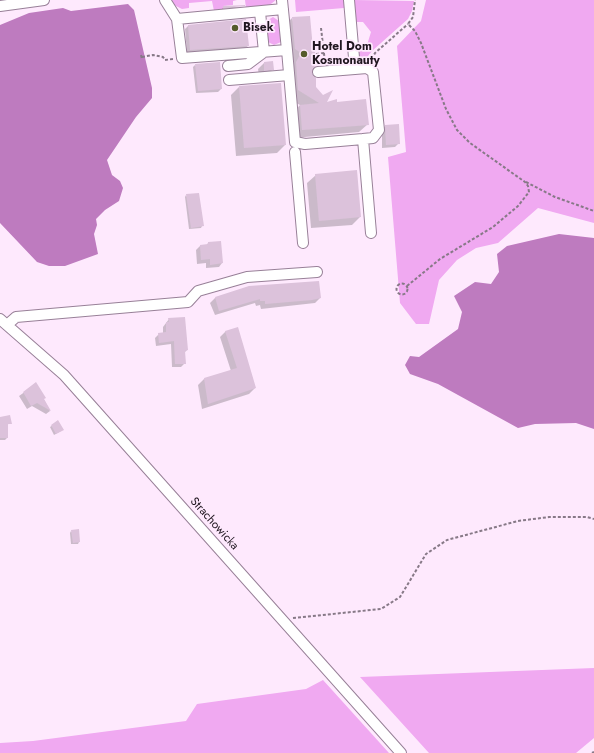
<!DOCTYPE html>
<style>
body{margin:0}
canvas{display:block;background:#fee9fd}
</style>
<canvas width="594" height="753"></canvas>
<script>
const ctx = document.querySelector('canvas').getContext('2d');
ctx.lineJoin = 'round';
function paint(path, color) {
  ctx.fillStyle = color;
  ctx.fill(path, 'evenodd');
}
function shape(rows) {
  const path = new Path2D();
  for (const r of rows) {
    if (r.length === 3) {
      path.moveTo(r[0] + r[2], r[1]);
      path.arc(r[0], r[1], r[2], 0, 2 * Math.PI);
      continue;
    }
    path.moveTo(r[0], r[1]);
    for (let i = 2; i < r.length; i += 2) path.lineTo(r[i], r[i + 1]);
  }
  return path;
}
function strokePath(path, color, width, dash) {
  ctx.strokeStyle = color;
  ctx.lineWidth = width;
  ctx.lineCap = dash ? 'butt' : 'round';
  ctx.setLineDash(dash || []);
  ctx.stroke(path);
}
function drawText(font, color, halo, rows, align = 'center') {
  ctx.font = font + ' Jost,sans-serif';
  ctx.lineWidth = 3.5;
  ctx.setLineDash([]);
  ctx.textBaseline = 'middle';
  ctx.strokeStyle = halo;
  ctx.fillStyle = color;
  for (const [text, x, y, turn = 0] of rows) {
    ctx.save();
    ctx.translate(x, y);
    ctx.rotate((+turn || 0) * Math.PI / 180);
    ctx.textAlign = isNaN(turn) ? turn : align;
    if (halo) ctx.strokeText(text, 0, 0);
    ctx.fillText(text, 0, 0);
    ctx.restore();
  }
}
paint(shape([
 [172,0,237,0,233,1,233,5,223,6,223,10,214,11,212,1,189,3,189,8,182,9,174,5],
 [245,0,276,0,267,7,246,8],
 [295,0,344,0,344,8,296,12],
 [354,0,414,1,412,11,408,19,372,51,368,56,368,61,360,63,358,47,367,45,371,32,363,22,356,22],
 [426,0,594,0,594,223,538,208,498,243,476,248,457,260,439,280,429,324,416,324,400,303,388,157,406,152,397,46,421,21],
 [273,17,279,21,281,42,274,45,268,42,266,24,268,20],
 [594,668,594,738,576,753,429,753,360,677],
 [323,680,389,753,0,753,0,743,33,741,186,721,197,704,306,689]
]), '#f0a9f1');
paint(shape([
 [128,4,134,10,152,88,152,98,136,117,107,160,112,175,120,181,123,188,119,201,105,210,96,219,97,225,94,234,98,254,65,266,49,266,37,262,0,223,0,25,29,13,63,8,71,11],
 [559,234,594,238,594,429,576,423,535,424,518,428,438,384,410,374,405,365,410,356,419,357,458,329,462,312,454,296,475,282,491,284,499,272,497,254,507,246]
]), '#be7bbf');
paint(shape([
 [224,7,243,7,222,9],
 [292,18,315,88,325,104,336,103,368,124,359,132,294,138,292,114,300,105,291,100,288,71,294,62,287,57,284,26],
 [246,20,248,46,244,49,187,53,185,29,188,26],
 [264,63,273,69,267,75,259,76,258,69],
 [195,65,221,89,218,92,196,93,193,67],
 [239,87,285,145,277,153,236,156,231,95],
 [385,126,399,143,395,147,382,148,382,130],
 [316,175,360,217,352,225,311,228,307,183],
 [186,195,202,226,201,228,189,229,185,197],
 [208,243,222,263,219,267,206,268,206,263,197,264,196,250,200,246,206,246],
 [215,298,320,298,315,303,261,309,260,305,256,306,255,303,215,315,210,303],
 [169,319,187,350,184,353,185,363,181,367,172,367,171,344,156,346,155,338,159,334,163,334,163,327],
 [226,331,255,388,249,394,202,409,198,385,204,379,231,371,220,337],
 [36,384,50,411,46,414,32,406,27,409,19,396],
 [0,418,10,423,7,425,7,438,5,440,0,440],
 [58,422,61,431,54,435,50,427],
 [71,531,79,542,78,544,71,544,70,533]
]), '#0003');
paint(shape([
 [245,5,245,6,223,8,223,6],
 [310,16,313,49,316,54,315,66,312,73,316,78,316,87,323,95,333,90,327,102,337,99,337,102,366,99,369,125,302,130,300,105,319,103,298,90,296,62,301,53,295,49,292,17],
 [246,19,249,46,190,50,188,25],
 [273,61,274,70,264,71,264,62],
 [220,62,222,89,198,91,195,64],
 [281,83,286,145,244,148,239,86],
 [399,124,400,144,386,145,385,125],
 [357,170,361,217,319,221,315,174],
 [199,193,204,226,191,228,186,194],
 [221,241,223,263,210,265,210,259,201,260,200,245,208,244,208,242],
 [319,281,321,298,312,300,265,304,265,301,260,301,260,299,219,311,215,297,249,286],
 [185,317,188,350,185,351,186,364,175,364,174,341,159,343,158,333,166,332,166,322,169,322,168,318],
 [238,327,256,388,208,404,204,378,237,368,225,331],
 [36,382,46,398,44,399,51,411,37,403,31,406,23,392],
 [10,415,12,424,8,424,8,438,0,438,0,417],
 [58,420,64,430,56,434,51,425],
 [79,529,80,542,73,543,71,530]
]), '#dcc2db');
const minor = shape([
 [165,0,177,19,182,58,287,50,282,0],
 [349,0,355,69],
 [0,6,44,0],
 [177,19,283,9],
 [287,50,295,142,305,144,363,139,371,233],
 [228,66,248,64,264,52,260,12],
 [318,72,367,68,373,72,379,130,373,138,363,139],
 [229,80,289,75],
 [295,152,303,243],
 [0,319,64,375,401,753],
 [7,325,16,317,188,302,198,291,247,277,317,272]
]);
strokePath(minor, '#988098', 12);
strokePath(shape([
 [321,28,325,62],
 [316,54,324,53],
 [141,55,142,59],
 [142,57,153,55,163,57,165,60,173,59],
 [372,59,375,53,408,24],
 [526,182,555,197,594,211],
 [402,289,5.5],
 [407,286,440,259,493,227,518,206,529,192,528,186,525,182,470,143,457,130,446,109,421,43,415,31,408,24,413,17,415,0],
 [293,618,381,609,400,597,426,554,447,540,518,521,549,517,587,517,594,519],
 [592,753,594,752]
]), '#877987', 2, [3, 2]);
strokePath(minor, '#fff', 10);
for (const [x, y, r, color] of [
 [235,28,4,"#555c2b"],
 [304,54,4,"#555c2b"]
]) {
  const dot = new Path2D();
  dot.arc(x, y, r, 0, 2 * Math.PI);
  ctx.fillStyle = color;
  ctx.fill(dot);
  strokePath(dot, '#fee9fd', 1.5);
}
drawText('bold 12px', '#1f161f', '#fee9fd', [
 ["Bisek",243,28],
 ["Hotel Dom",312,47],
 ["Kosmonauty",312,61]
], 'left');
drawText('12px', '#1f161f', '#fee9fd', [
 ["Strachowicka",214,524,48]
]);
</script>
